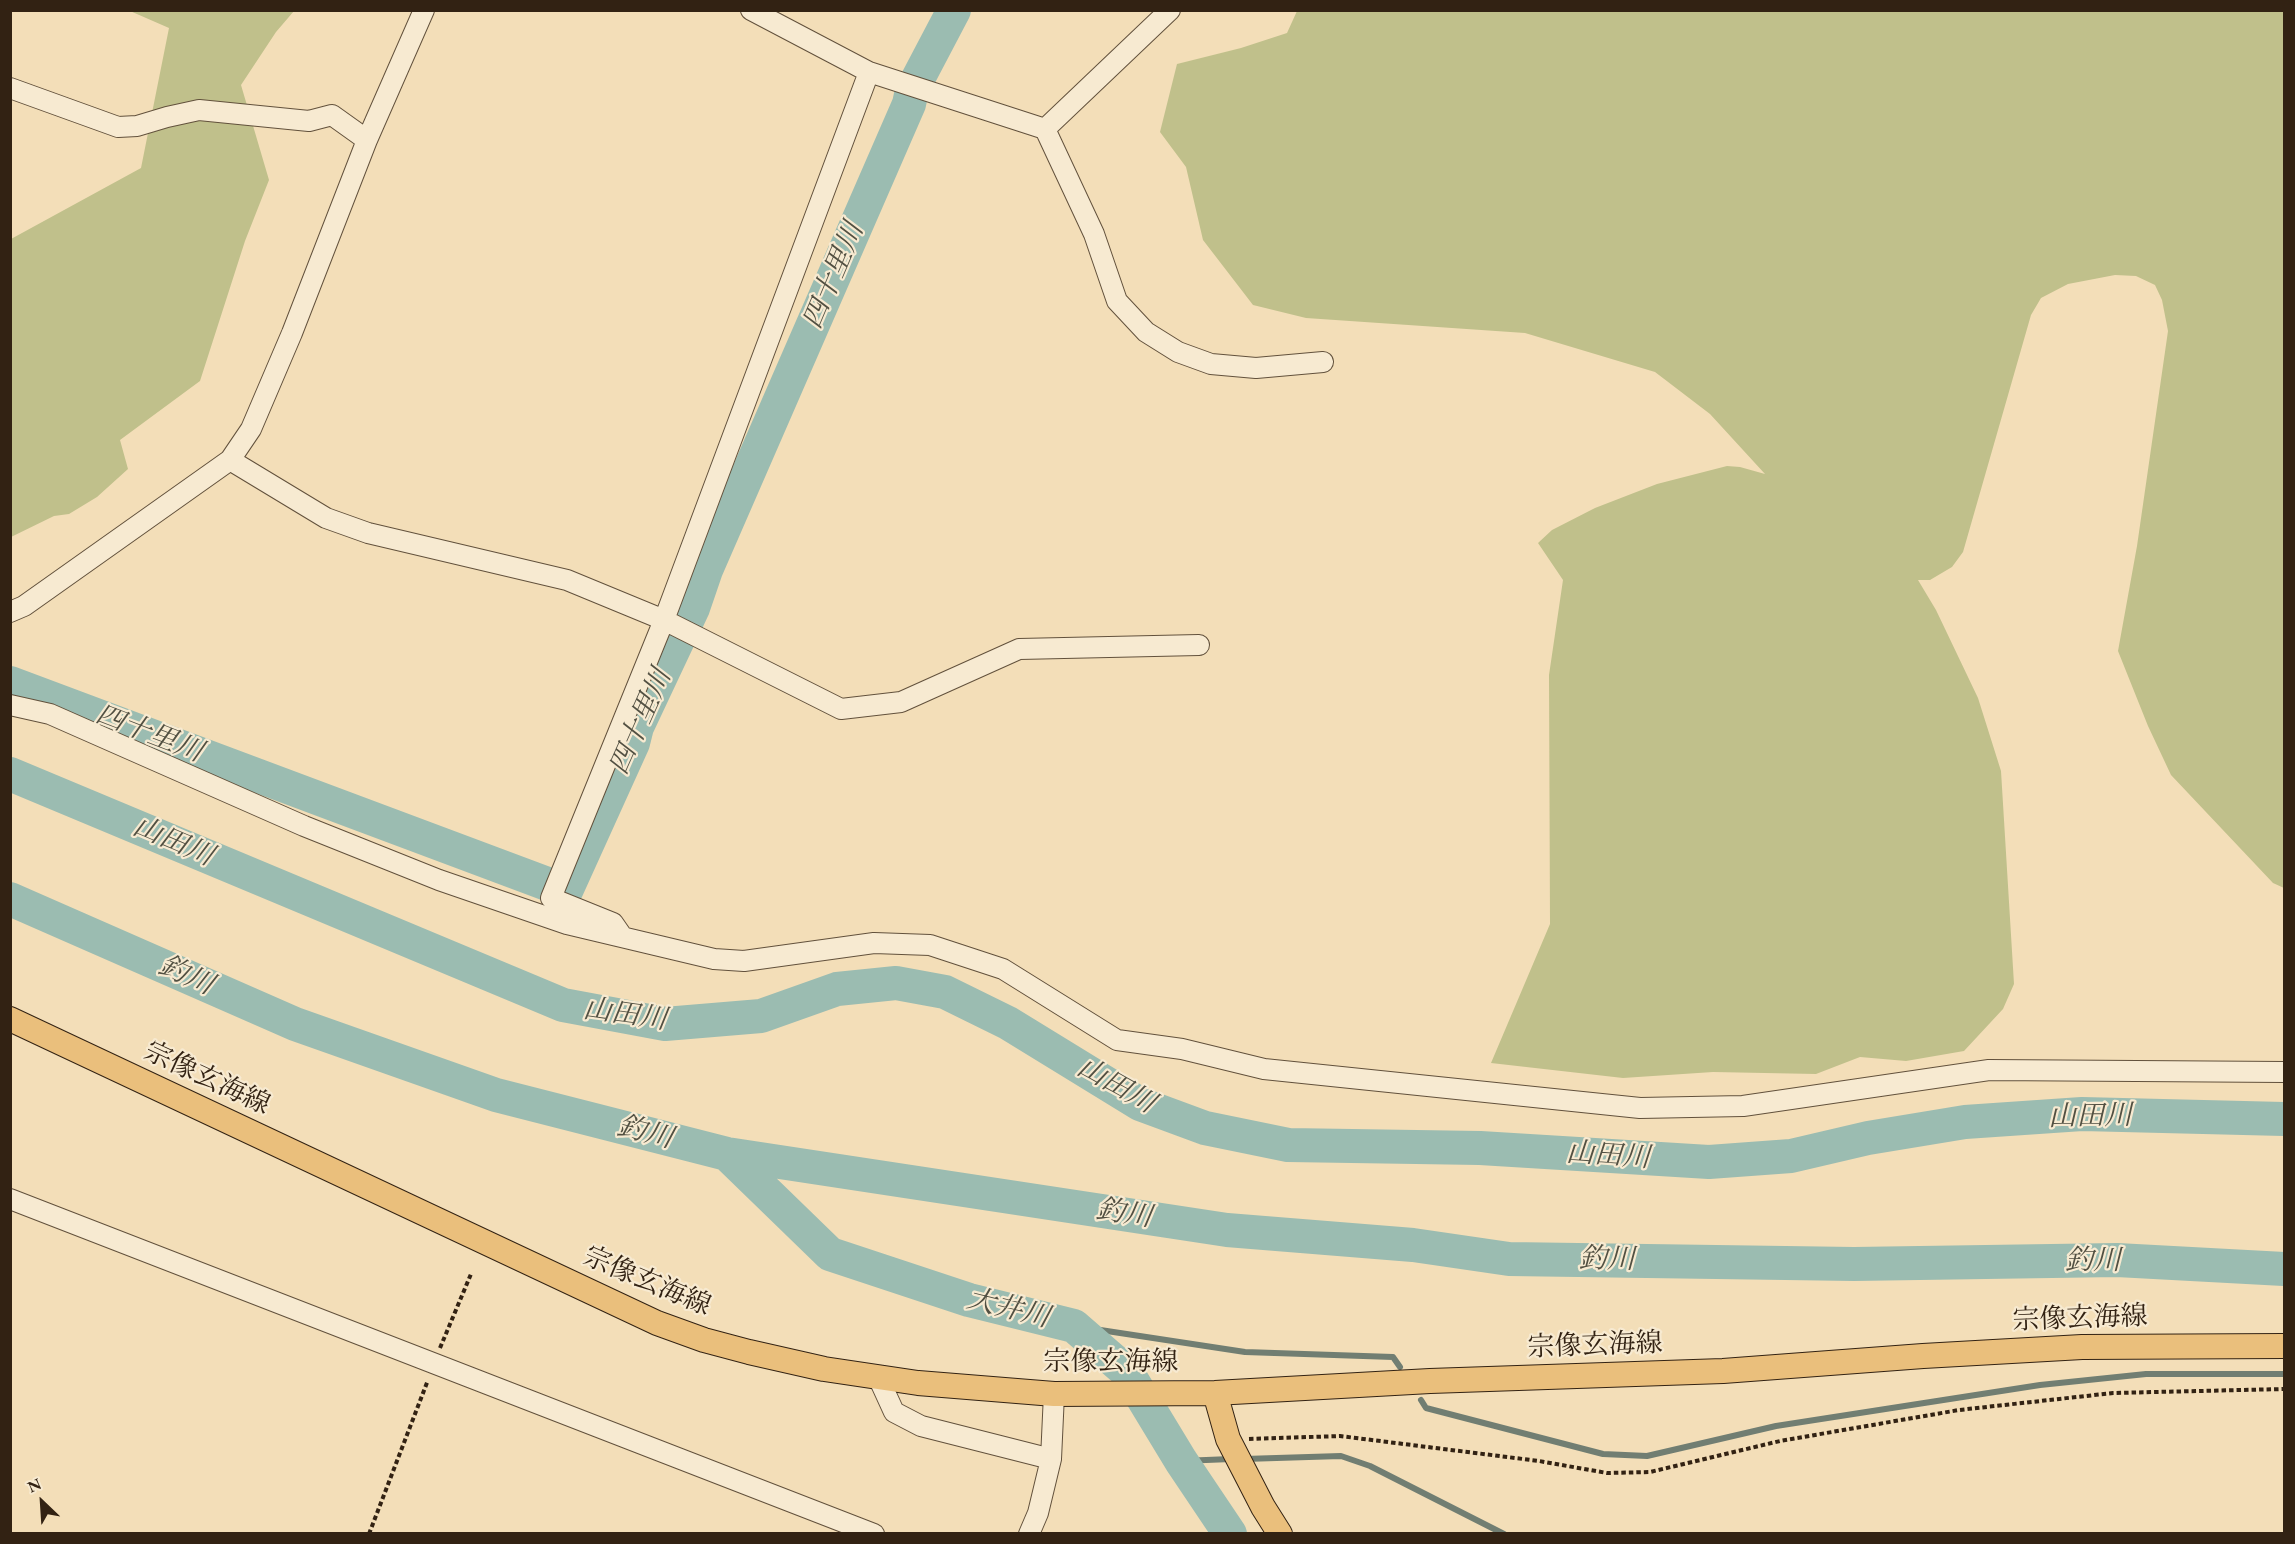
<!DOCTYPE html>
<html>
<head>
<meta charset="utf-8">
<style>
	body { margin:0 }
	#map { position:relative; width:2295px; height:1544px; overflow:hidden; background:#f3deb8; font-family:"EB Garamond",serif }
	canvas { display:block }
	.frame { position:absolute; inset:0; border:12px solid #322213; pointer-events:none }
	.north { position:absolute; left:12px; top:1472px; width:60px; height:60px; -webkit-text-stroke:4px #f7ead1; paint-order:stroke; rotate:335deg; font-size:16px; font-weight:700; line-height:24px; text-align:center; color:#322213 }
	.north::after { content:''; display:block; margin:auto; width:21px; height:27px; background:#322213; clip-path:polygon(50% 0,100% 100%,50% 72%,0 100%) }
</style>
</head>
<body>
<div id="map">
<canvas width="2295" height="1544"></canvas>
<div class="frame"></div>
<div class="north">N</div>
</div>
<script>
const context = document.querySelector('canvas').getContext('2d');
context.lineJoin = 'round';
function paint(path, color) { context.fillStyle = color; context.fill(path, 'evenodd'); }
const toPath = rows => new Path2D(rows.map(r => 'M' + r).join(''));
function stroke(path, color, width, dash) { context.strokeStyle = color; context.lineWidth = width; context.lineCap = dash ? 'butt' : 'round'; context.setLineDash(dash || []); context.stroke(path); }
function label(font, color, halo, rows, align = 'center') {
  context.font = font + ' "EB Garamond","Noto Serif JP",serif'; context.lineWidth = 4.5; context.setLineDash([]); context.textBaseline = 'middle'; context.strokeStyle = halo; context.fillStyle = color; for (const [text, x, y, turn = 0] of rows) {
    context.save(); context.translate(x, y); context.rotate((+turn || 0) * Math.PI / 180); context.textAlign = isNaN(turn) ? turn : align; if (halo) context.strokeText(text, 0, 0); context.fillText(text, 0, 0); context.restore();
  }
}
const green = toPath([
	[130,11,294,11,276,32,241,85,269,180,245,241,200,381,120,440,128,469,97,497,69,514,54,516,11,537,11,239,141,168,169,28],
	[1297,11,2284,11,2284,888,2273,883,2171,775,2148,726,2118,651,2137,546,2168,331,2162,300,2155,285,2136,276,2115,275,2068,284,2041,298,2031,315,1963,552,1952,567,1930,580,1918,580,1936,610,1978,698,2001,771,2014,984,2003,1009,1964,1051,1906,1061,1860,1057,1816,1074,1713,1072,1623,1078,1491,1063,1550,924,1549,675,1563,580,1538,543,1552,530,1595,508,1657,484,1727,466,1740,467,1765,474,1710,414,1655,372,1525,333,1306,318,1253,305,1203,240,1186,167,1160,132,1177,64,1241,48,1287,33]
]);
const stream = toPath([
	[1074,1326,1245,1352,1393,1357,1400,1367],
	[1421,1400,1426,1408,1603,1454,1647,1456,1776,1426,2040,1385,2146,1374,2284,1374],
	[1244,1459,1341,1456,1370,1466,1504,1534],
	[1181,1461,1231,1459]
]);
const river = toPath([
	[10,683,566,891,633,743,637,727,693,608,706,570,909,104,912,90,954,10],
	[10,774,563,1005,665,1024,761,1016,837,989,896,983,945,992,1008,1023,1140,1104,1205,1128,1288,1145,1480,1148,1709,1162,1791,1156,1868,1138,1965,1122,2082,1114,2284,1119],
	[10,899,295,1024,496,1095,727,1154,1227,1230,1413,1245,1509,1259,1854,1264,2117,1260,2284,1269],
	[727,1154,830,1254,969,1300,1074,1326,1127,1372,1181,1461,1230,1534]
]);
const path = toPath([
	[440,1348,471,1274],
	[1249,1439,1340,1436,1539,1461,1607,1473,1650,1472,1780,1441,1959,1410,2113,1393,2284,1389],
	[369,1534,428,1380]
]);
const minor = toPath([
	[751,10,869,72,1045,129,1094,234,1117,301,1146,332,1178,352,1211,364,1256,368,1323,362],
	[10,88,118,127,137,126,167,117,199,110,309,121,332,115,367,140],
	[1045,129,1170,10],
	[230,460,326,518,368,533,567,580,664,620,841,709,901,702,1019,649,1199,645],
	[10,612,24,606,230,460,251,429,292,333,367,140,424,10],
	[10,705,50,714,304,826,439,880,567,924,714,959,744,961,874,943,930,945,1003,969,1117,1040,1182,1049,1264,1069,1640,1108,1743,1106,1989,1070,2284,1072],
	[622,936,613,923,551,898,664,620,869,72],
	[10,1199,874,1534],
	[878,1377,894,1412,921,1426,1051,1459],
	[1029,1534,1038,1513,1051,1459,1054,1394]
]);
const major = toPath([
	[10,1019,657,1323,704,1340,749,1352,824,1369,918,1383,1054,1394,1215,1393,1430,1381,1723,1371,1923,1356,2082,1347,2284,1346],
	[1215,1393,1228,1439,1263,1507,1280,1534]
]);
const streetNames = [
	["宗像玄海線",207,1079,25],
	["宗像玄海線",647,1282,23],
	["宗像玄海線",2080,1319,-2],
	["宗像玄海線",1595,1346,-2],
	["宗像玄海線",1111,1363]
];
const waterNames = [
	["四十里川",834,276,-67],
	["四十里川",641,722,-66],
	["四十里川",149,734,21],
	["山田川",173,842,23],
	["釣川",186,976,24],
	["山田川",625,1015,8],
	["山田川",1116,1086,29],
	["山田川",2090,1117,-1],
	["釣川",645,1133,14],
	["山田川",1608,1156,4],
	["釣川",1124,1214,9],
	["釣川",1607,1260,1],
	["釣川",2093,1261],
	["大井川",1008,1309,14]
];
paint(green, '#c0c08b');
stroke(stream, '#717e72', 6);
stroke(river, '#9bbcb1', 34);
stroke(minor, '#62513c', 22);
stroke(major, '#322213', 26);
stroke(path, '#322213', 4, [4.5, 3]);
stroke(minor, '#f7ead1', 20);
stroke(major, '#eabf7c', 24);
label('27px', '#322213', '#f7ead1', streetNames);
label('italic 28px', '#525042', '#f7ead1', waterNames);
</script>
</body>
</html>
